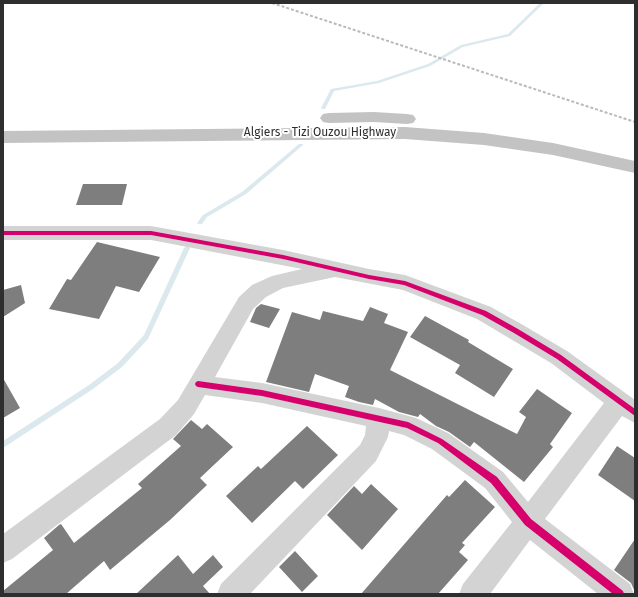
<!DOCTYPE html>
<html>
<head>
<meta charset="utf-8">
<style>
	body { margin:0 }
	#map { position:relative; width:638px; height:597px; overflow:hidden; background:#fff; font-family:"Fira Sans",sans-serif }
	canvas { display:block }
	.frame { position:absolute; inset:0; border:4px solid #2e2e2e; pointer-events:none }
</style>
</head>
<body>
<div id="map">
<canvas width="638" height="597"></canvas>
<div class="frame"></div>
</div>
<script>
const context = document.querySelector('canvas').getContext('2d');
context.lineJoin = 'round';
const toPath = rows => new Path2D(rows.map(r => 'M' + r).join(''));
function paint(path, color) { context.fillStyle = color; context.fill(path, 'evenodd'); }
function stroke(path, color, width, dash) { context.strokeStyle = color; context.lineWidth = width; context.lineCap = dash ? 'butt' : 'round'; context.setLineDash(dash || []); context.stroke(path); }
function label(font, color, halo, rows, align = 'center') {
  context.font = font + ' "Fira Sans",sans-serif'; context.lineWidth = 4; context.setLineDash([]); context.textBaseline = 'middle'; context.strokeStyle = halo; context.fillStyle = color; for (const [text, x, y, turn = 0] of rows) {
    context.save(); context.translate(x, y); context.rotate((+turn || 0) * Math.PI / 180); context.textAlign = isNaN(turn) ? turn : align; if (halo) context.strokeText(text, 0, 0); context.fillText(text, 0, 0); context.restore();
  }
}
const stream = toPath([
	[540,3,544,3,510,36,463,47,430,66,379,83,334,91,325,109,323,109,321,108,331,89,377,81,428,64,461,45,508,34,540,3],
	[299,144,303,144,303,145,246,194,207,217,202,224,198,224,197,223,203,215,242,192,299,144],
	[187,246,190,248,148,339,122,367,93,389,3,448,3,441,89,385,118,363,144,335,184,248,187,246]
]);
const building = toPath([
	[83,184,127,184,122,205,76,205],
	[97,242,160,257,139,292,116,286,99,319,49,309,67,279,71,280],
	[21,285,25,303,3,317,3,290],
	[261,304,280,309,269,328,250,322,256,308],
	[370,307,388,314,384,323,408,332,390,370,517,434,526,417,519,412,537,389,572,413,550,444,553,447,524,482,474,442,470,447,449,432,436,426,420,414,418,417,399,412,375,399,373,405,359,402,345,397,349,386,315,374,309,392,266,382,292,312,320,320,323,311,363,321],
	[425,316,469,340,468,342,513,369,494,397,455,373,460,365,410,337],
	[3,378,20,408,3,418],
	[191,420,202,429,207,424,233,447,200,478,207,485,170,520,110,570,104,561,66,594,3,594,3,591,53,550,44,538,59,525,61,524,74,543,142,488,138,484,181,446,173,439],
	[307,426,338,455,303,489,295,481,252,523,226,496,258,466,261,469],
	[617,446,635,458,635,501,598,475],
	[465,480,495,507,462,543,465,545,459,552,468,560,438,594,361,594,447,495,449,497],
	[371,484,398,509,362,550,327,515,354,486,362,494],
	[635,539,635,592,631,583,614,570],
	[295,551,318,576,302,592,279,567],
	[178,555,193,574,213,555,223,567,203,586,210,594,136,594]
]);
const minor = toPath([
	[3,226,151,226,283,250,369,269,405,275,491,307,523,325,567,351,635,400,635,423,622,416,545,519,630,584,634,594,598,594,530,540,490,594,459,594,463,584,512,522,485,488,432,449,404,435,389,431,388,437,376,461,250,594,217,594,221,584,360,445,365,435,366,426,262,403,205,395,194,414,176,435,12,559,3,563,3,534,160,419,178,400,239,297,252,285,272,276,302,269,151,240,3,240,3,226],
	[335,277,403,290,477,319,551,363,604,403,528,502,503,472,448,433,416,418,379,408,262,383,215,377,253,309,266,297,283,288,335,277]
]);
const trunk = toPath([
	[374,112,407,114,413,115,416,119,413,123,407,124,374,122,329,123,323,122,320,118,323,114,329,113,374,112],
	[405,127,484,133,553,143,635,161,635,173,553,155,484,145,405,139,3,143,3,131,405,127]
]);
const rail = toPath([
	[272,3,635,122]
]);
const cycleway = toPath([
	[3,231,151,231,283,255,369,275,405,281,486,311,518,329,561,355,635,409,635,416,557,359,514,333,482,315,404,285,369,279,283,259,151,235,3,235,3,231],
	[198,381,262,390,408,422,442,439,497,477,531,519,623,591,624,594,613,594,525,525,491,483,438,443,407,428,262,396,198,387,196,386,195,384,196,382,198,381]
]);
const streetNames = [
	["Algiers - Tizi Ouzou Highway",320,133]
];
paint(stream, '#dbe9ee');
paint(building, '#7e7e7e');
paint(minor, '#d3d3d3');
paint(trunk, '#c3c3c3');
stroke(rail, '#bababa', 2, [3, 2]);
paint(cycleway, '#d6006c');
label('12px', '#2e2e2e', '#fff', streetNames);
</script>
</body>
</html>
